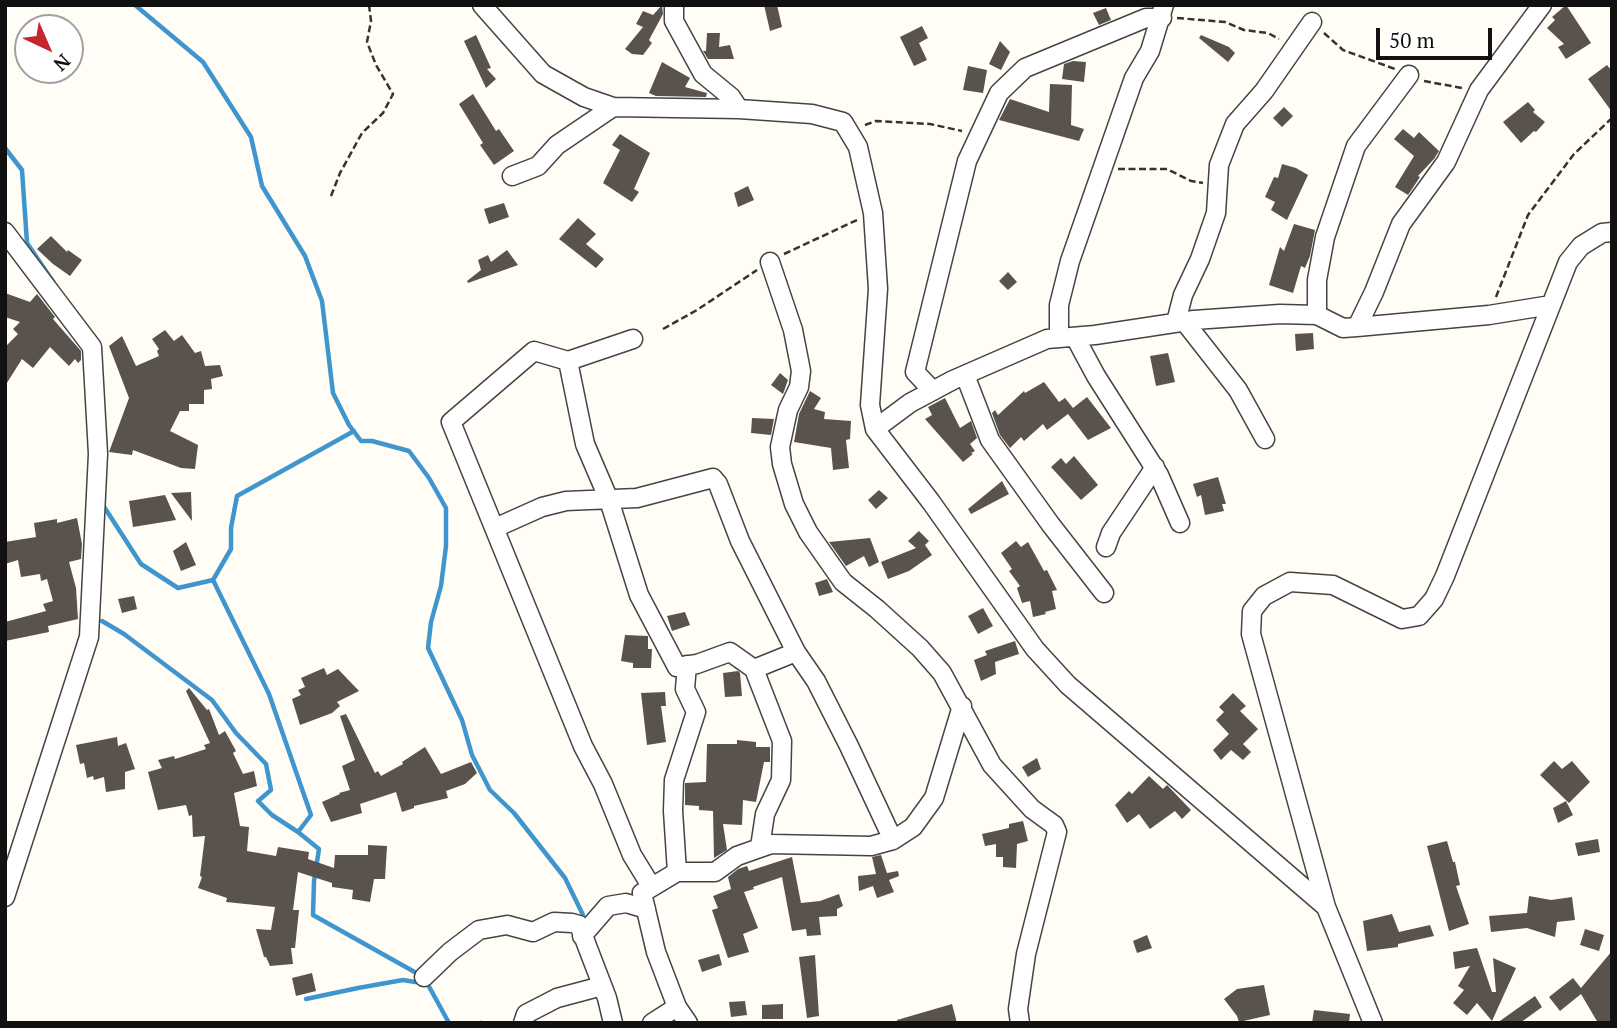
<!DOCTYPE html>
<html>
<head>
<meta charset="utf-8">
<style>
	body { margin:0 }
	#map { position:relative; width:1617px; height:1028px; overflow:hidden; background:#fffdf5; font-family:"PT Serif",serif }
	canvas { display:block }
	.frame { position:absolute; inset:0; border:7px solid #111; pointer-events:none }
	.north { position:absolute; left:14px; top:14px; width:70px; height:70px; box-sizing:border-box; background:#fff; border:2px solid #a0a0a0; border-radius:50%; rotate:136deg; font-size:19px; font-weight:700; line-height:28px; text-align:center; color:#111 }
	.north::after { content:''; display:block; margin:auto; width:24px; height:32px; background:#c4262e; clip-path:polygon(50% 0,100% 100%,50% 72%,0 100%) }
	.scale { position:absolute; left:1376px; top:28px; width:116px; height:32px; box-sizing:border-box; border:4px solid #111; border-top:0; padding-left:9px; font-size:21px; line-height:24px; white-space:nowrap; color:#111; -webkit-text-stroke:5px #fff; paint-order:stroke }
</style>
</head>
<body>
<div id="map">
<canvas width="1617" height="1028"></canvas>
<div class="frame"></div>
<div class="north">N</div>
<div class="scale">50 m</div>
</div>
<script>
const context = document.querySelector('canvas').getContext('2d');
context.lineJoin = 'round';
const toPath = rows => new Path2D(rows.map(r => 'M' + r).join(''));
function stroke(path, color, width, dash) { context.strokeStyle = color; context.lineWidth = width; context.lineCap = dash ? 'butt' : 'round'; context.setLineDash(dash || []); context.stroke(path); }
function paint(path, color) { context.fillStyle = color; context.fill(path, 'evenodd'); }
const stream = toPath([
	[135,5,203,62,251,137,262,186,305,256,322,301,333,393,349,425,361,441,372,441,409,451,429,478,446,508,446,546,441,586,431,622,428,648,462,720,472,755,490,790,514,813,565,878,583,915],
	[5,148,22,170,27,243,54,283],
	[101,502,141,564,178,588,213,580,269,694,311,815,298,832,319,849,314,881,313,915,420,975],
	[213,580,231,549,231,528,237,496,354,431],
	[102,621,124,634,212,700,236,733,266,764,271,790,258,801,272,815,298,832],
	[426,981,449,1023],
	[306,999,358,988,403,980,415,982,420,979],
	[480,1023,482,1023]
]);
const building = toPath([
	[662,5,663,14,649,40,652,43,643,55,632,54,625,49,643,27,636,24,643,11,653,15],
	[764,5,777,5,782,27,770,31],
	[1566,5,1591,43,1566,59,1558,47,1564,44,1547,28,1555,20,1552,17],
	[1106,8,1111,20,1099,25,1093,13],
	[922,26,928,38,919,43,927,60,914,66,900,37],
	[707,33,720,33,719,47,730,45,734,59,708,59,703,51,706,51],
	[476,35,491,68,487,69,496,79,486,88,464,41],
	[1201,35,1229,47,1235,53,1228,62,1199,38],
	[1000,41,1010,52,1001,70,989,64],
	[1073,61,1086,62,1084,82,1062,79,1064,64],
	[662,62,690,78,685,87,707,93,706,97,656,96,649,93],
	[1607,65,1612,71,1612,112,1588,79],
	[968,66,987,70,983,93,963,90],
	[1050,84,1072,85,1071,125,1084,129,1079,141,999,120,1010,99,1049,112],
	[473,94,496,131,499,129,514,151,494,165,480,145,483,143,459,104],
	[1528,102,1535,110,1533,112,1545,122,1536,132,1534,131,1521,143,1503,122],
	[1284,107,1293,116,1282,127,1273,118],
	[1403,129,1414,138,1419,132,1439,151,1434,159,1418,176,1420,177,1408,195,1395,187,1414,156,1394,139],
	[620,134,650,153,634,189,639,192,632,202,603,183,620,150,612,145],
	[1282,164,1296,168,1308,175,1287,220,1271,210,1275,202,1265,197,1274,177,1278,178],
	[748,186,754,200,738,207,734,193],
	[504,203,509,217,489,224,484,209],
	[578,218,596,234,586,244,604,259,596,268,559,239],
	[1294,224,1315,230,1310,256,1305,268,1301,266,1293,293,1269,285,1280,247,1284,251],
	[51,236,67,252,68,250,82,260,70,276,53,264,37,249],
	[507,250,518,265,468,283,467,281,481,270,478,260,488,255,491,262],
	[1008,272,1017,282,1008,290,999,281],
	[5,293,30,302,37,294,55,317,53,319,81,351,81,360,78,363,75,359,69,366,50,347,33,368,22,359,5,386,5,347,18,334,13,329,20,322,5,317],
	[165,330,174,341,182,335,195,353,201,351,205,366,220,365,223,376,211,379,212,389,204,390,204,404,189,404,189,411,180,411,170,431,198,445,195,469,181,468,133,450,132,455,109,452,129,398,109,346,122,336,136,366,159,356,157,351,159,349,152,339],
	[1313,333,1314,349,1296,351,1295,334],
	[1168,353,1175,382,1156,386,1150,356],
	[780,373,788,380,783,394,771,385],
	[1044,382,1059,402,1065,398,1073,408,1087,397,1111,428,1088,440,1068,414,1047,430,1043,424,1024,441,1021,437,1010,448,1000,435,992,413,995,410,998,415,1024,391,1025,393],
	[810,391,821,398,814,409,825,412,824,419,851,421,850,439,846,440,849,468,833,470,831,448,794,442,799,414],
	[945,398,960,428,971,421,977,438,970,444,975,451,971,453,973,454,963,462,925,419,932,415,928,407],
	[752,418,774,419,771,435,751,433],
	[1074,456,1098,485,1081,500,1051,467,1061,458,1066,464],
	[1218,477,1226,504,1222,504,1224,511,1205,515,1201,495,1197,497,1193,484],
	[1002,481,1009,494,971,514,968,509],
	[879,490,888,498,876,509,868,500],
	[191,492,192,521,171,493],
	[165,495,176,520,133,527,129,501],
	[77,518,82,544,81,559,69,562,76,588,78,619,48,626,49,632,5,641,5,622,46,611,43,604,53,601,47,579,41,581,40,574,21,577,18,560,5,564,5,542,36,537,34,523,57,519,57,523],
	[919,531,929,541,925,545,932,555,909,571,888,579,881,562,916,548,908,541],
	[870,538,879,562,869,567,864,556,846,566,829,542],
	[1016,541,1021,547,1028,542,1044,571,1047,570,1057,590,1052,591,1056,609,1045,612,1046,614,1033,617,1030,601,1022,603,1017,588,1020,586,1009,571,1012,569,1001,553],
	[186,542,196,565,181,571,173,551],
	[827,579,833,592,819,596,815,583],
	[134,596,137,609,122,613,118,599],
	[983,608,993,626,978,634,968,616],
	[685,612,690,625,672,631,667,616],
	[625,635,648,636,648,649,652,649,651,668,633,668,633,663,621,661],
	[1015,641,1019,654,995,662,996,674,981,681,974,660,987,655,985,651],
	[324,668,327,675,338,669,359,691,337,702,340,706,332,713,300,725,292,699,301,695,298,690,305,687,301,678],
	[738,671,740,673,742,696,725,697,723,673],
	[189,688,207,710,209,709,219,735,225,731,236,751,233,753,243,774,254,771,257,786,234,793,240,826,249,827,247,851,276,856,278,847,309,852,308,859,334,868,335,855,368,855,368,845,387,846,385,879,374,879,370,902,352,899,353,890,332,887,332,883,298,872,293,910,299,910,295,948,291,948,293,964,270,966,266,957,264,957,256,929,271,930,275,907,226,902,227,898,198,888,202,877,200,876,205,836,193,837,192,815,189,816,186,805,158,810,148,772,162,768,158,760,174,756,175,759,206,749,204,745,210,743,186,691],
	[665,692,666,706,661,706,666,742,647,745,641,693],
	[1233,693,1246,706,1240,711,1258,729,1243,744,1251,752,1243,760,1231,750,1221,760,1213,750,1229,734,1216,720,1224,712,1219,707],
	[346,714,375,773,378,771,381,776,403,764,402,762,425,747,441,774,471,762,477,773,465,784,446,791,448,798,414,806,414,808,402,812,396,792,360,804,362,813,331,822,322,802,340,794,339,793,350,790,342,766,355,760,340,716],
	[117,737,118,746,126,743,135,769,125,772,125,789,106,792,104,777,94,780,93,776,87,778,84,763,80,764,76,745],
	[737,740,756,742,756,747,770,747,770,762,764,762,756,802,743,800,742,825,723,824,727,850,714,858,713,811,699,810,699,806,685,805,685,783,706,782,707,744,737,744],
	[1037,758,1041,769,1028,777,1022,767],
	[1554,761,1562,769,1572,761,1590,782,1569,803,1540,775],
	[1149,776,1163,789,1167,785,1191,810,1182,819,1175,811,1150,829,1139,814,1127,823,1115,805,1129,791,1132,794],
	[1566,801,1573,815,1558,823,1553,808],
	[1023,821,1028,841,1017,844,1016,868,1003,867,1003,857,996,857,996,844,985,846,982,834,1009,828,1009,824],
	[1598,839,1600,852,1578,856,1575,843],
	[1447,841,1453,862,1455,862,1460,885,1456,886,1469,924,1449,931,1427,846],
	[881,855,887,873,898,871,899,876,889,880,894,892,877,898,873,886,859,891,858,876,876,874,872,857],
	[792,857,801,903,820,901,839,894,843,906,837,909,837,916,819,917,821,935,807,936,806,929,792,931,782,877,753,887,754,889,744,892,758,928,743,934,749,952,728,958,712,910,718,908,713,896,731,889,728,877,738,869,747,866,749,871],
	[1529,896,1551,900,1572,897,1575,920,1557,922,1555,937,1527,928,1491,932,1489,916,1527,913],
	[1392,914,1399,932,1430,925,1434,936,1398,944,1398,947,1367,951,1363,921],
	[1585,929,1604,935,1599,951,1580,945],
	[1147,935,1152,948,1137,953,1133,941],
	[1477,948,1492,992,1496,992,1493,958,1516,968,1492,1021,1477,1003,1467,1015,1453,1003,1464,990,1458,986,1470,966,1455,969,1453,952],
	[1612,951,1612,1023,1598,1023,1581,994,1560,1011,1549,997,1573,978,1581,988],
	[719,954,722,965,702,972,698,960],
	[815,955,819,1016,807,1018,799,957],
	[312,973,316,991,296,996,292,978],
	[1264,985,1270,1015,1239,1022,1237,1016,1224,999,1237,989],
	[1535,996,1542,1007,1520,1023,1497,1023],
	[745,1001,747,1015,731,1017,729,1002],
	[783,1004,783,1019,762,1019,762,1005],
	[952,1004,957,1023,897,1023,897,1020],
	[1314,1010,1350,1014,1349,1023,1312,1023]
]);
const path = toPath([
	[1177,18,1225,22,1244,30,1268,33,1279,39],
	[1324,33,1343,50,1395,69],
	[1424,81,1462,88],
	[865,125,876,121,930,124,962,131],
	[1118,169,1167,169,1191,181,1203,183],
	[331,196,340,173,362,133,383,113,393,94,376,65,367,42,371,21,369,5],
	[784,254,857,220],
	[1496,297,1528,215,1574,154,1612,118],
	[663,329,697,310,757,270]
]);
const minor = toPath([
	[482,5,543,74,584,97,613,107,739,109,812,114,843,122,858,147,873,213,878,289,870,405,875,429,931,502,1035,649,1068,685,1326,907],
	[674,5,674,21,703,74,731,97,739,109],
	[512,176,538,166,557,145,613,107],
	[5,232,92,347,98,454,89,637,5,897],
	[770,262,793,330,801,371,799,387,788,410,780,447,782,464,794,504,808,532,843,582,877,609,920,648,942,673,992,765,1032,809,1054,825,1057,832,1026,954,1018,1009,1020,1023],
	[1317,315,1317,280,1325,237,1356,146,1409,75],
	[1184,321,1238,390,1265,439],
	[1176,322,1183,295,1200,259,1216,213,1219,165,1235,124,1264,91,1312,22],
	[1357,327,1374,292,1401,224,1446,162,1479,90,1542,5],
	[1075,337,1096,376,1159,475,1180,523],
	[1059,338,1059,305,1070,261,1134,78,1150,51,1164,5],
	[633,339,568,361,585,444,609,500,639,595,677,667,697,664,730,652,754,669],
	[568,361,534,351,451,422,583,746,603,784,632,855,651,886],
	[965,375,990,440,1051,525,1104,593],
	[933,391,915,372,967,161,999,93,1025,68,1146,18,1162,18],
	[875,429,910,403,953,380,1047,339,1095,335,1194,320,1280,314,1317,315,1343,328,1357,327,1489,315,1551,305],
	[495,528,542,507,566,501,637,498,713,478,718,484,740,541,796,652,816,681,849,746,893,840],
	[1106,547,1111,533,1155,467],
	[760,847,765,814,781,780,782,741,754,669,796,652],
	[677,872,673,811,674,780,696,712,685,689,687,665],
	[582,936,608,906,626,903,646,909],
	[424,977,450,952,479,930,507,925,533,932,554,922,572,923,579,925,607,998,613,1023],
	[677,1007,688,1023],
	[523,1023,526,1014,557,998,602,986],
	[652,1023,677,1007,656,952,642,893,677,872,715,872,737,856,771,844,871,846,893,840,913,827,934,798,962,706],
	[1373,1023,1326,907,1251,634,1252,611,1264,596,1290,582,1333,585,1402,619,1419,616,1434,599,1445,576,1568,262,1581,246,1602,233,1612,232]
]);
stroke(stream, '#3f96cf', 4.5);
paint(building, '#5a524d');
stroke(minor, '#444', 21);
stroke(path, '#333', 2.5, [7, 3.5]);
stroke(minor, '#fff', 18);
</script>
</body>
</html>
